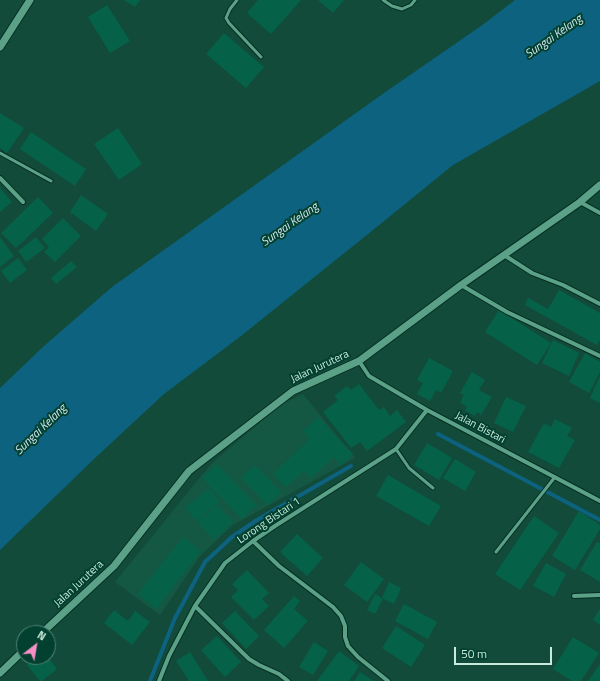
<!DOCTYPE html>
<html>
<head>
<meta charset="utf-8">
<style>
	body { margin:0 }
	#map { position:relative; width:600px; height:681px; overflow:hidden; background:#124b3a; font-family:"Titillium Web",sans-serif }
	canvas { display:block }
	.north { position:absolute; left:16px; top:625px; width:40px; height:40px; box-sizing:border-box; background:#02402f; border:1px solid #518474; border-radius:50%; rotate:31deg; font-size:11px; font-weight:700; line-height:16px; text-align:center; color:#c8ebdc }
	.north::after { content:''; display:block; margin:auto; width:14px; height:18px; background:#fa8fc7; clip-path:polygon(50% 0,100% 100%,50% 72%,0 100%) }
	.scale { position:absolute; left:454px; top:647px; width:98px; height:18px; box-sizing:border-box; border:2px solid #c8ebdc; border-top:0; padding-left:5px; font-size:12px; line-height:14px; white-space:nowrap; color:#c8ebdc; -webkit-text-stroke:3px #02402f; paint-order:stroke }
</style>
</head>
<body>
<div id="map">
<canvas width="600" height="681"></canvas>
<div class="north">N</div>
<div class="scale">50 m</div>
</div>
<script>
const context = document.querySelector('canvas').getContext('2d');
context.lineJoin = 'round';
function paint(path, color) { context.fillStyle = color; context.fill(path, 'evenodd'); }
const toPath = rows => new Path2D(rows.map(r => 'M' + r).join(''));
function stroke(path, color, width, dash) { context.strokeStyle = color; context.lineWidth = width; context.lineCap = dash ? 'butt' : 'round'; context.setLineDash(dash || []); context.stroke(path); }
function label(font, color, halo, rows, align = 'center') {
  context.font = font + ' "Titillium Web",sans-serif'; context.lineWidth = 4; context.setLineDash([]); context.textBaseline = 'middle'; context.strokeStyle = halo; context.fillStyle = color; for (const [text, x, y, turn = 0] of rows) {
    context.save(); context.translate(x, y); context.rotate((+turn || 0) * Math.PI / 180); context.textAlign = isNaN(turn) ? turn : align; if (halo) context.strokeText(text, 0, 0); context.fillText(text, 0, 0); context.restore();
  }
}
const built = toPath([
	[303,394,355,458,233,525,200,556,160,615,115,582,211,464,282,404]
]);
const water = toPath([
	[515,0,600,0,600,81,453,165,378,226,241,336,164,394,94,459,0,550,0,388,44,346,112,287,384,93,481,26]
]);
const stream = toPath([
	[438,434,600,520],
	[150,681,175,618,205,562,232,537,257,520,351,466]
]);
const building = toPath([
	[124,0,140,0,135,7],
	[258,0,301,0,271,34,247,13],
	[318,0,344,0,333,13],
	[107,5,130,41,110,53,88,17],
	[224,33,264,67,246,88,206,54],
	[0,113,24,128,7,153,0,148],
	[118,128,142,164,119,180,94,144],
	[31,132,86,169,75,186,20,149],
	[0,188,12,202,0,212],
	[81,195,108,214,96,231,70,212],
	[38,197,53,213,16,248,1,233],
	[63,218,81,236,55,262,44,252,49,247,42,239],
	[0,237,14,256,0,267],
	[36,237,45,248,26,262,18,251],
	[18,258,27,270,10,283,1,271],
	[71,261,77,267,56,284,51,278],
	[559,290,600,313,600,340,597,345,525,305,528,298,548,309],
	[499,310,551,343,537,365,485,332],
	[553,340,579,353,569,376,542,363],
	[585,353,600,362,600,372,589,393,569,382],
	[429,358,453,371,441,393,436,390,430,401,417,394,423,383,417,380],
	[472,372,485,380,479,390,492,397,481,415,477,412,475,416,465,411,467,407,460,402,464,395,460,393],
	[600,376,600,403,590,398],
	[359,384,379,410,384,407,390,416,397,410,406,422,367,451,360,442,351,448,323,412,338,400,334,396,347,386,351,390],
	[506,397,526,406,513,432,494,423],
	[318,417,353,454,341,465,334,457,311,478,304,471,286,487,273,474,310,439,303,431],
	[555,419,572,428,567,436,575,440,559,468,528,452,544,423,551,427],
	[427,443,452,458,439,480,414,465],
	[455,459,476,472,465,491,443,478],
	[217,464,256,505,242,519,202,478],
	[255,465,281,492,268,505,241,478],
	[388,475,441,506,429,526,376,496],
	[209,488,220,501,197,521,185,508],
	[217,505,233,522,214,540,198,522],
	[579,511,600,525,600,529,575,570,552,556],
	[534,516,559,533,520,590,495,574],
	[297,534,323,558,307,576,280,552],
	[183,537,201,551,156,609,138,594],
	[597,542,600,543,600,582,580,570],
	[361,562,384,579,367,602,344,585],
	[546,563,566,574,554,597,533,586],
	[247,570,269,593,262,599,269,606,254,620,231,597,238,590,232,584],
	[389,582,401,588,394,604,382,598],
	[375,594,383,599,375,614,367,610],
	[294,596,300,601,294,609,308,621,284,648,264,630],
	[404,604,437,622,428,639,395,621],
	[600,609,600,625,593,620],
	[114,610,128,621,135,611,150,622,132,645,104,623],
	[235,611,259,636,246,649,222,623],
	[396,626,425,645,411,667,382,648],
	[217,636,241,662,225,677,201,650],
	[573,637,599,653,581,681,572,681,553,669],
	[314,642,328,651,313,675,299,667],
	[339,651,359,666,349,681,317,681],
	[190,652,208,681,189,681,176,661],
	[37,657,48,657,57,669,42,681,40,681,27,665],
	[600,664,600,681,588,681],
	[360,672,374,681,354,681]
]);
const service = toPath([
	[237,0,230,9,226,18,229,23,261,57],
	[383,0,392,6,402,9,411,5,415,0],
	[0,153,51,181],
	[396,449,409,468,433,488],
	[496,552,555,477]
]);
const minor = toPath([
	[0,178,23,202],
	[580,202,600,213],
	[504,255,532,273,563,285,600,304],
	[461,285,507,312,600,356],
	[359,361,369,376,427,410,600,501],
	[253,541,279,566,333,607,341,616,345,626,345,637,348,646,358,657,388,681],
	[574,596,600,595],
	[195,606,249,659,259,665,279,674,288,681],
	[159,681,169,656,195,606,225,563,253,541,275,526,396,449,427,410]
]);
const tertiary = toPath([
	[0,47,30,0],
	[42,633,114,566,189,471,293,391,359,361,461,285,580,202,600,185],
	[0,673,24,650]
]);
const streetNames = [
	["Jalan Jurutera",320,367,-25],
	["Jalan Bistari",480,428,28],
	["Lorong Bistari 1",269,521,-34],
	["Jalan Jurutera",79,584,-43]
];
const waterNames = [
	["Sungai Kelang",554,37,-35],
	["Sungai Kelang",290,225,-35],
	["Sungai Kelang",41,430,-44]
];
paint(built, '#145844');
paint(water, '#0d627f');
stroke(stream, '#0d627f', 4);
paint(building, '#066149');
stroke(service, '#062f22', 5);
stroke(minor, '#062f22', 6);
stroke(tertiary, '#062f22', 9);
stroke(service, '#5aa187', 3);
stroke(minor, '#5aa187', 4);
stroke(tertiary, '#5aa187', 7);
label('11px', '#c8ebdc', '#02402f', streetNames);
label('italic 12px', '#d1e7f2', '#02402f', waterNames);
</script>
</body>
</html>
